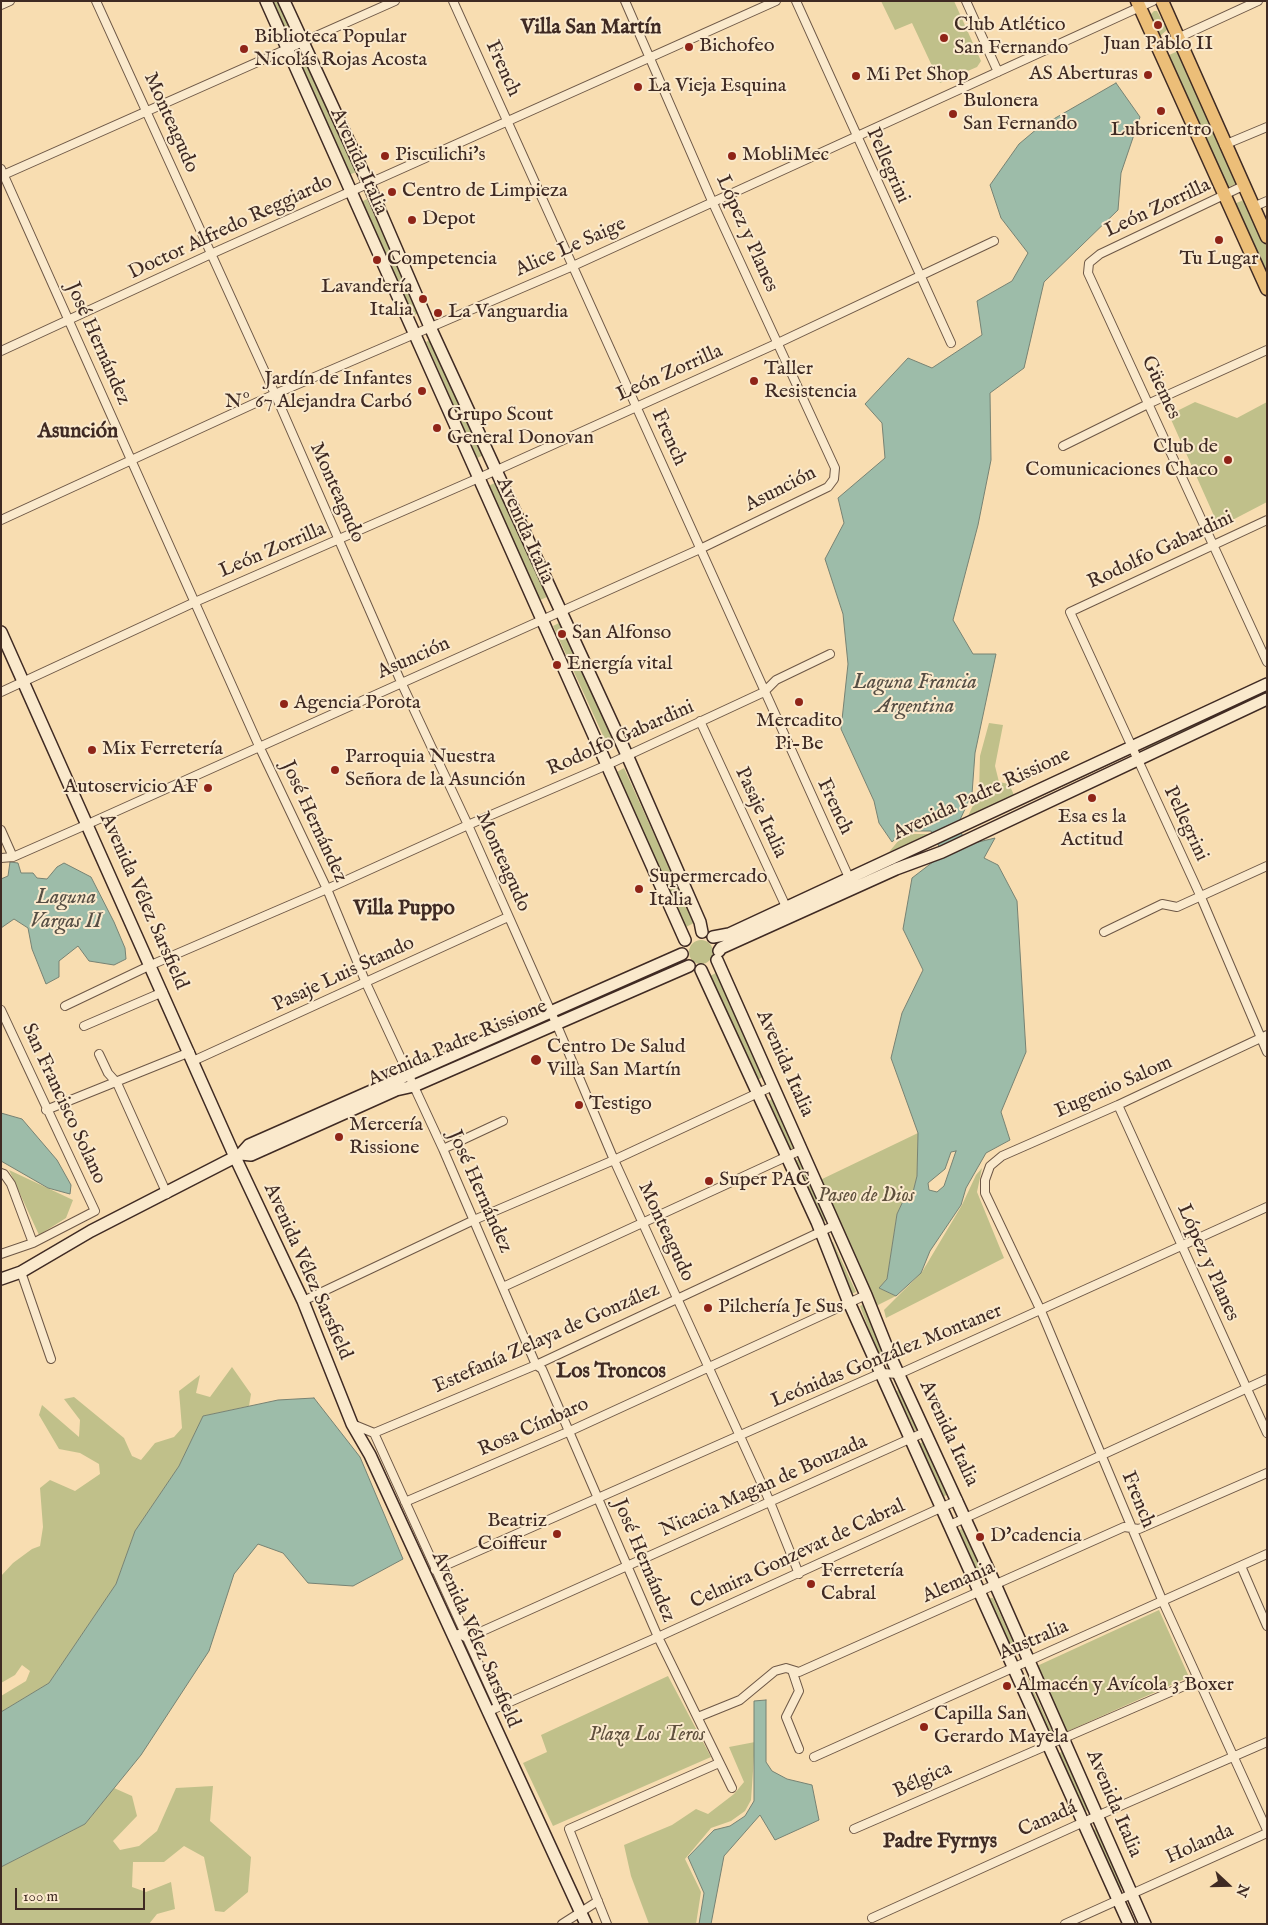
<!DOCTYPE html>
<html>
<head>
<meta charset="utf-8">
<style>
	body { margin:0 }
	#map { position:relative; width:1268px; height:1925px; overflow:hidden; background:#f8ddb1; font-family:"IM FELL English",serif }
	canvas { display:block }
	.frame { position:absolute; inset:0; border:2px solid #3f2a23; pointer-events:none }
	.north { position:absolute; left:1203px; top:1860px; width:50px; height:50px; -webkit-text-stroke:4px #fae9cc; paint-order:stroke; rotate:111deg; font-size:14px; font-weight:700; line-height:20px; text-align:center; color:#3f2a23 }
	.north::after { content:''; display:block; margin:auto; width:18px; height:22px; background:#3f2a23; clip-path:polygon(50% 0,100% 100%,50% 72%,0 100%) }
	.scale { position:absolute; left:15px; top:1888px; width:130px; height:22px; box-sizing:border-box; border:2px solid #3f2a23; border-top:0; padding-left:6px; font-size:15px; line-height:18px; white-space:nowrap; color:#3f2a23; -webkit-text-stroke:4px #fae9cc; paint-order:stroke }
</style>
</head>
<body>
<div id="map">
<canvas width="1268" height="1925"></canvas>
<div class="frame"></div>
<div class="north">N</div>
<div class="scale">100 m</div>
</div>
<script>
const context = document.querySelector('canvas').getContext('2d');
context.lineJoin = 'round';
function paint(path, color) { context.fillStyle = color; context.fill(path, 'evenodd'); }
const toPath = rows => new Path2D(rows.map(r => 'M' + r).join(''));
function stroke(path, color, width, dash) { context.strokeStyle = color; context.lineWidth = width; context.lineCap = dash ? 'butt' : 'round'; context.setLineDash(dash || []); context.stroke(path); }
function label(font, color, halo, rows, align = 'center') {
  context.font = font + ' "IM FELL English",serif'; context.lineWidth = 4; context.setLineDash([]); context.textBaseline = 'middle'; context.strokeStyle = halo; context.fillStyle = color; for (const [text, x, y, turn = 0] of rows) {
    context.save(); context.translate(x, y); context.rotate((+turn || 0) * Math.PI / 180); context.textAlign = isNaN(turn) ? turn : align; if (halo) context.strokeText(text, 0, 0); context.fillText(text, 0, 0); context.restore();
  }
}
const green = toPath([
	[271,1,278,1,291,28,285,30],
	[881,1,954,1,981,61,977,67,940,83,912,23,895,30],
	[1154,11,1157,11,1167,30,1160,36,1149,16],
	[1178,51,1236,184,1226,188,1167,56],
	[303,55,356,172,349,175,296,58],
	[367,199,419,313,412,316,361,202],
	[1246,199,1267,248,1267,279,1234,204],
	[432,339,484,455,477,458,426,342],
	[1195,402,1237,418,1267,402,1267,502,1219,527,1169,415],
	[495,483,547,597,540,600,488,486],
	[561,622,614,738,606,742,553,626],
	[1263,689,1266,695,1146,749,1144,743],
	[989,723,1003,725,995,766,999,782,1009,784,1014,795,968,816,979,793,980,756],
	[1116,759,1117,761,865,878,864,876],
	[624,768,694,923,686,927,617,772],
	[904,834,930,834,889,852],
	'689 952a12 12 0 1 1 24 0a12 12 0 1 1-24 0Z',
	[681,961,682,963,563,1015,562,1013],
	[716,973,762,1077,758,1080,708,977],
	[543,1018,545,1025,427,1075,426,1071],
	[772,1099,795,1148,789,1151,767,1102],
	[918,1133,917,1176,913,1192,904,1199,897,1214,887,1279,879,1288,896,1296,876,1306,818,1181],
	[799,1159,827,1220,821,1222,795,1161],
	[982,1168,977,1192,1004,1258,886,1318,884,1310,922,1272,962,1205,976,1175],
	[9,1170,73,1200,66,1218,39,1235],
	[833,1242,856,1292,851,1294,829,1243],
	[864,1304,886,1358,880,1360,860,1306],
	[232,1367,251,1394,249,1406,203,1416,179,1466,135,1531,116,1584,49,1683,1,1712,1,1696,26,1681,30,1671,22,1665,15,1675,1,1683,1,1576,13,1563,32,1549,40,1546,43,1527,40,1488,50,1480,75,1491,100,1474,99,1464,80,1453,59,1449,39,1415,42,1405,79,1437,80,1420,64,1399,74,1397,124,1438,132,1456,141,1460,155,1443,174,1437,182,1428,179,1391,200,1375,196,1393,210,1397],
	[899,1389,917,1429,915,1431,896,1392],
	[924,1442,947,1494,944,1497,919,1445,920,1443],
	[963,1529,984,1577,981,1579,958,1532,958,1530],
	[988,1598,993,1598,1018,1653,1015,1656],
	[1159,1610,1189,1677,1066,1732,1037,1666],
	[1026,1675,1052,1731,1050,1734,1022,1676],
	[668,1676,711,1757,553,1826,523,1763,547,1752,541,1735],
	[755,1742,751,1800,745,1811,731,1821,711,1828,685,1859,701,1892,696,1924,649,1924,631,1876,624,1845,672,1825,696,1809,708,1814,734,1794,744,1782,729,1747],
	[1063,1751,1088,1809,1085,1812,1058,1754],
	[213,1786,210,1821,251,1857,248,1892,224,1912,215,1911,204,1857,184,1846,164,1862,133,1862,132,1887,146,1892,171,1882,175,1909,157,1914,149,1924,1,1924,1,1867,85,1824,114,1788,132,1796,137,1816,113,1841,120,1850,139,1846,157,1831,176,1788],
	[1097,1829,1122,1886,1119,1889,1092,1830]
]);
const water = toPath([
	[1116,83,1140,117,1121,173,1118,210,1044,282,1024,368,990,393,991,460,978,525,953,620,973,654,996,654,975,753,972,794,958,824,966,845,995,838,984,858,998,865,1017,901,1026,1052,1001,1112,1010,1140,986,1153,966,1188,961,1205,930,1251,921,1273,896,1296,879,1288,887,1279,897,1214,904,1199,913,1192,917,1176,918,1133,891,1058,902,1013,923,970,903,929,912,878,942,855,942,852,931,831,904,831,892,842,879,823,874,801,841,729,848,664,843,614,825,559,844,523,838,498,885,458,882,423,865,404,908,358,932,368,982,335,977,301,1012,281,1028,253,1001,218,990,185,1019,144,1038,128,1116,83],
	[956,1151,944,1186,937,1192,929,1190,928,1183,945,1169,951,1152,956,1151],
	[10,862,18,863,21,873,33,873,37,878,47,879,57,867,64,863,91,877,114,922,125,948,126,959,114,965,89,961,78,946,59,961,59,977,46,984,32,949,28,928,14,919,1,928,1,879,8,876,10,862],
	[1,1113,22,1119,57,1160,71,1185,70,1194,48,1188,1,1161,1,1113],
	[314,1398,360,1457,403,1559,353,1586,308,1583,283,1553,258,1544,234,1574,209,1651,141,1755,85,1824,1,1867,1,1712,49,1683,116,1584,135,1531,179,1466,203,1416,278,1400,314,1398],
	[766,1700,766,1762,772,1771,787,1779,812,1785,819,1820,775,1840,760,1815,724,1856,711,1924,699,1924,704,1893,688,1857,714,1830,730,1826,745,1816,754,1801,754,1701,766,1700]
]);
const street = toPath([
	[96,1,275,394,401,682,468,825,556,1023,614,1160,770,1502,799,1574],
	[453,1,851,882],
	[796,1,951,343],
	[966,1,998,72],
	[1,5,10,1],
	[1158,47,1258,1],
	[1224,145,1267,127],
	[1,169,259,746,327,889,366,983,443,1149,536,1365,542,1369,658,1637,732,1788],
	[1,176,395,1],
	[1243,186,1100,254,1089,263,1088,273,1267,662],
	[1253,207,1267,201],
	[1,351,211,254,776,1],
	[1063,446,1150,403,1267,350],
	[1,520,275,394,573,266,1153,1],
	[1267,520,1070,612,1200,895,1267,1052],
	[1,692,195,602,497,470,778,343,994,241],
	[700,721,788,911],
	[1,830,13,857],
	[1,858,13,857,88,824,700,549,828,487,834,479,835,468,712,201,625,1],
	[1104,932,1162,904,1177,907,1267,866],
	[65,1006,151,965,327,889,468,825,607,765,764,692,776,680,830,654],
	[1,1010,95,1211,33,1243,1,1254],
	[84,1026,163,992],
	[1267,1035,1118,1105,1002,1156,990,1166,985,1180,985,1193,1041,1311,1163,1602,1267,1830],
	[99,1054,108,1073,117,1083,167,1194],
	[193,1061,508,917],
	[1118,1105,1267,1433],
	[46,1110,190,1052],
	[443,1149,503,1121],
	[1,1173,4,1174,11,1184,33,1243],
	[21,1272,51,1359],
	[503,1287,801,1150],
	[303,1301,474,1220,614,1160,773,1086],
	[352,1424,374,1433,536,1365,835,1225],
	[374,1433,498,1706],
	[405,1502,570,1431,866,1295],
	[950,1525,1267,1379],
	[1241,1566,1267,1626],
	[435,1570,881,1373,899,1374,1267,1207],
	[452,1635,459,1634,467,1638,925,1432],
	[792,1670,799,1691,786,1717,799,1749],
	[487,1712,658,1637,958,1500],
	[698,1717,740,1700,775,1671,786,1668,799,1672,1124,1527,1139,1529,1267,1473],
	[814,1757,1267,1554],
	[854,1829,1198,1680],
	[872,1918,1097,1816,1267,1742],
	[562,1924,598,1901],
	[607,1924,569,1829,719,1763],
	[1065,1924,1267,1833]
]);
const secondary = toPath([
	[266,1,685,940],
	[284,1,368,183,430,327,627,755,700,922,702,932],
	[1,632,235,1157,303,1301,352,1424,370,1455,586,1924],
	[713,937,729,934,1267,684],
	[719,951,721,948,896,869,942,852,1267,699],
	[717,960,866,1295,892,1360,995,1584,1145,1924],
	[701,970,817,1222,847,1298,1129,1924],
	[241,1154,251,1155,396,1090,414,1086,689,966],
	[1,1279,21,1272,91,1231,241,1154,249,1145,682,954]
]);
const primary = toPath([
	[1137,1,1267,289],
	[1162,1,1267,237]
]);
const markers = [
	[1158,25,5,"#8f2418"],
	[944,38,5,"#8f2418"],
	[689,47,5,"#8f2418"],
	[244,49,5,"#8f2418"],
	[1148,75,5,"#8f2418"],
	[856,76,5,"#8f2418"],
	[638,87,5,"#8f2418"],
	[1161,111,5,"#8f2418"],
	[953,114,5,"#8f2418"],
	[385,156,5,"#8f2418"],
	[732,156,5,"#8f2418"],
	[392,192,5,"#8f2418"],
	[412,220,5,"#8f2418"],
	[1219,240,5,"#8f2418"],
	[377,260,5,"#8f2418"],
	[423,299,5,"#8f2418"],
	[438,313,5,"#8f2418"],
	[754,381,5,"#8f2418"],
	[422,391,5,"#8f2418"],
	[437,428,5,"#8f2418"],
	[1228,460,5,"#8f2418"],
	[562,634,5,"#8f2418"],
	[557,665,5,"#8f2418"],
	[799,702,5,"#8f2418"],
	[284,704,5,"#8f2418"],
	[92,750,5,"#8f2418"],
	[335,770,5,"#8f2418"],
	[208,788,5,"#8f2418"],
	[1092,798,5,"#8f2418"],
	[639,889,5,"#8f2418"],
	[536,1060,6,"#8f2418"],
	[579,1105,5,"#8f2418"],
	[339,1137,5,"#8f2418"],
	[709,1181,5,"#8f2418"],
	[708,1308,5,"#8f2418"],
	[557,1534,5,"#8f2418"],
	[980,1537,5,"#8f2418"],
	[811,1584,5,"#8f2418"],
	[1007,1686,5,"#8f2418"],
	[924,1727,5,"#8f2418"]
];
const poiNames = [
	["Club Atlético",954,26],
	["San Fernando",954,49],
	["Biblioteca Popular",254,38],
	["Nicolás Rojas Acosta",254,61],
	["Juan Pablo II",1158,45,"center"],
	["Bichofeo",699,47],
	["AS Aberturas",1138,75,"right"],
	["Mi Pet Shop",866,76],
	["La Vieja Esquina",648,87],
	["Bulonera",963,102],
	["San Fernando",963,125],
	["Lubricentro",1161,131,"center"],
	["Pisculichi's",395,156],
	["MobliMec",742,156],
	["Centro de Limpieza",402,192],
	["Depot",422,220],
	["Competencia",387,260],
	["Tu Lugar",1219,260,"center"],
	["Lavandería",413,288,"right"],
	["Italia",413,311,"right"],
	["La Vanguardia",448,313],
	["Taller",764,370],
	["Resistencia",764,393],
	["Jardín de Infantes",412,380,"right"],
	["Nº 67 Alejandra Carbó",412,403,"right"],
	["Grupo Scout",447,416],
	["General Donovan",447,439],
	["Club de",1218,448,"right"],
	["Comunicaciones Chaco",1218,471,"right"],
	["San Alfonso",572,634],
	["Energía vital",567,665],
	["Agencia Porota",294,704],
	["Mercadito",799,722,"center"],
	["Pi-Be",799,745,"center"],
	["Mix Ferretería",102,750],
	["Parroquia Nuestra",345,758],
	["Señora de la Asunción",345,781],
	["Autoservicio AF",198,788,"right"],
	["Esa es la",1092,818,"center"],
	["Actitud",1092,841,"center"],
	["Supermercado",649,878],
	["Italia",649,901],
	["Centro De Salud",547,1048],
	["Villa San Martín",547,1071],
	["Testigo",589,1105],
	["Mercería",349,1126],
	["Rissione",349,1149],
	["Super PAC",719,1181],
	["Pilchería Je Sus",718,1308],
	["Beatriz",547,1522,"right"],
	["Coiffeur",547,1545,"right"],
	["D'cadencia",990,1537],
	["Ferretería",821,1572],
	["Cabral",821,1595],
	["Almacén y Avícola 3 Boxer",1017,1686],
	["Capilla San",934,1715],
	["Gerardo Mayela",934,1738]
];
const streetNames = [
	["French",502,69,66],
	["Monteagudo",170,123,66],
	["Avenida Italia",358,162,66],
	["Pellegrini",887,166,66],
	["León Zorrilla",1158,209,-25],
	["Doctor Alfredo Reggiardo",231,228,-25],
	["López y Planes",746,234,66],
	["Alice Le Saige",571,248,-24],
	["José Hernández",97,344,66],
	["León Zorrilla",670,374,-24],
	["Güemes",1160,388,65],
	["French",668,438,66],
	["Asunción",781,490,-27],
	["Monteagudo",336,493,66],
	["Avenida Italia",524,531,66],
	["León Zorrilla",273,551,-23],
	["Rodolfo Gabardini",1161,551,-25],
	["Asunción",414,659,-24],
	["Rodolfo Gabardini",621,739,-24],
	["Avenida Padre Rissione",982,795,-25],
	["French",834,807,65],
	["Pasaje Italia",760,813,65],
	["José Hernández",313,822,65],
	["Pellegrini",1185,824,65],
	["Monteagudo",502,862,66],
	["Avenida Vélez Sarsfield",143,902,66],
	["Pasaje Luis Stando",344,975,-25],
	["Avenida Padre Rissione",458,1044,-23],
	["Avenida Italia",784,1064,66],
	["Eugenio Salom",1114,1088,-24],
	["San Francisco Solano",63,1104,65],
	["José Hernández",479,1192,66],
	["Monteagudo",665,1232,65],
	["López y Planes",1207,1263,66],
	["Avenida Vélez Sarsfield",307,1272,66],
	["Estefanía Zelaya de González",547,1339,-24],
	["Leónidas González Montaner",887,1357,-22],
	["Rosa Címbaro",534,1428,-24],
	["Avenida Italia",948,1434,65],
	["Nicacia Magan de Bouzada",764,1487,-24],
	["French",1137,1500,68],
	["Celmira Gonzevat de Cabral",798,1555,-25],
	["José Hernández",643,1561,67],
	["Alemania",959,1583,-24],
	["Avenida Vélez Sarsfield",475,1640,66],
	["Australia",1034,1641,-23],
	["Bélgica",923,1781,-24],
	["Avenida Italia",1113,1804,67],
	["Canadá",1048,1820,-24],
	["Holanda",1200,1845,-24]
];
const parkNames = [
	["Paseo de Dios",866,1197],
	["Plaza Los Teros",647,1736]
];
const neighbourhoodNames = [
	["Villa San Martín",591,29],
	["Asunción",78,433],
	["Villa Puppo",404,910],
	["Los Troncos",611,1373],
	["Padre Fyrnys",940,1843]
];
const waterNames = [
	["Laguna Francia",915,684],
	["Argentina",915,708],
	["Laguna",66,899],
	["Vargas II",66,923]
];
paint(green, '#c0c08a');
paint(water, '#9dbca9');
stroke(water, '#778273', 1);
stroke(street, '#6d5746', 10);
stroke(secondary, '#3f2a23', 14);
stroke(primary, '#3f2a23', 15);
stroke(street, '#fae9cc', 8);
stroke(secondary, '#fae9cc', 11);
stroke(primary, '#ecbe78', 12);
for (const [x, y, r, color] of markers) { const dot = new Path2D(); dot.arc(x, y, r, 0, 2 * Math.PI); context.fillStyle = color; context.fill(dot); stroke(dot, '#fae9cc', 2); }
label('20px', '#3f2a23', '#fae9cc', poiNames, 'left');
label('20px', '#3f2a23', '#fae9cc', streetNames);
label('italic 20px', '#5f503d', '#fae9cc', parkNames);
label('bold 21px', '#3f2a23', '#fae9cc', neighbourhoodNames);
label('italic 21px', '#564e44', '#fae9cc', waterNames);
</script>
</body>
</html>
